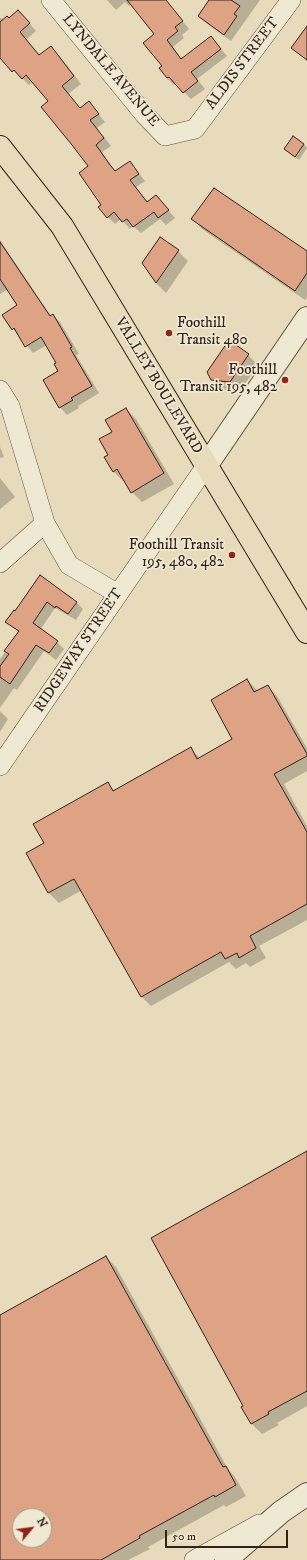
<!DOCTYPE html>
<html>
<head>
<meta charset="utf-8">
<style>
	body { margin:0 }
	#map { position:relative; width:307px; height:1560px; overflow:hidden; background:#e7dbbc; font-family:"IM FELL DW Pica",serif }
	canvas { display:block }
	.north { position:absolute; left:12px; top:1508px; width:40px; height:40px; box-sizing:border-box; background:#efe8d3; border:1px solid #a49989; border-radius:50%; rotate:61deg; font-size:11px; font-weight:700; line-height:16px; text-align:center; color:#33221a }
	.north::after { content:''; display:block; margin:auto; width:14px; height:18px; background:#8f2418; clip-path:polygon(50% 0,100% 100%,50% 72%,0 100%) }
	.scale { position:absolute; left:165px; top:1530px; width:123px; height:18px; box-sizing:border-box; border:2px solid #33221a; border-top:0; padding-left:5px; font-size:12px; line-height:14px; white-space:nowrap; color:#33221a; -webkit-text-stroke:3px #efe8d3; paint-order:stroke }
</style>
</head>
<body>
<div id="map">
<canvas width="307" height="1560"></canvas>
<div class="north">N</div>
<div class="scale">50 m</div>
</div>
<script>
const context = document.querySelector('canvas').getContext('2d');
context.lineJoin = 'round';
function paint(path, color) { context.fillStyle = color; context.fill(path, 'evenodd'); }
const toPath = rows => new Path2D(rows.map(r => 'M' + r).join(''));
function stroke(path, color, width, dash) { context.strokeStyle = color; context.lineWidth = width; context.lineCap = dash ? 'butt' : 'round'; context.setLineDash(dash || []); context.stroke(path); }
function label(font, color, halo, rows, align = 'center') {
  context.font = font + ' "IM FELL DW Pica",serif'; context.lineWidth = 3.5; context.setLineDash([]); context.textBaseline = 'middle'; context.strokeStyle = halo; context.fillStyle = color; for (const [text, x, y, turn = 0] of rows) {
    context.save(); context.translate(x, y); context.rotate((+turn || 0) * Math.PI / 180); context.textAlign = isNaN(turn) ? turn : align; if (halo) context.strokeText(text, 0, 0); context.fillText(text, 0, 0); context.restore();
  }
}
const shadow = toPath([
	[107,0,165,0,189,29,182,35,184,38,173,47,182,60,211,37,227,56,197,79,205,89,191,99,176,84,174,85,167,78,163,66,156,34,131,4,129,6,125,2,116,10],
	[210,0,260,0,231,41,206,23,199,16],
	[0,18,9,20,25,18,36,31,26,40,40,56,51,47,58,54,81,84,68,94,81,109,89,103,105,122,97,128,111,146,102,152,116,172,130,162,145,181,136,187,148,202,156,196,175,218,166,225,160,219,141,233,133,226,130,229,121,219,115,224,108,217,102,205,89,167,50,101,33,82,29,85,21,77,20,78,0,54],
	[307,31,307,61,292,48],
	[304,144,307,148,299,160,289,152],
	[193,219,307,253,307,297,305,300,202,229],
	[0,240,51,316,53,315,60,322,79,354,76,355,99,393,78,406,79,408,67,415,60,407,60,372,57,363,47,345,33,353,13,329,18,305,8,289,0,294],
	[178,251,188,261,166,293,156,283,143,263],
	[248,355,258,365,240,391,222,390,212,379],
	[126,409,136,419,174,484,142,502,132,492,125,480,123,481,113,471,109,455,113,432],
	[0,447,4,457,0,458],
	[0,478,15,497,0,509],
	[40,576,76,602,83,609,76,620,55,608,40,630,57,642,64,649,56,660,44,651,17,690,14,688,0,708,0,659,19,632,6,622,15,612],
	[247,680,257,690,268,686,277,696,307,748,307,771,284,784,307,826,307,920,259,946,266,958,250,967,246,963,236,969,229,962,151,1006,141,996,82,890,59,903,49,893,27,854,45,844,107,783,115,791,191,749,200,758,234,739],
	[0,711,8,719,0,732],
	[307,1152,307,1406,277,1423,279,1425,262,1434,252,1424,243,1407,245,1406],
	[106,1257,116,1267,228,1469,235,1477,246,1496,226,1507,224,1505,148,1547,150,1549,128,1560,0,1560,0,1316],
	[20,1516,44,1516,44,1540,20,1540]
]);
const building = toPath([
	[127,0,166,0,183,21,175,27,178,31,167,40,181,59,211,36,221,49,191,72,198,81,183,93,169,77,167,78,159,68,162,66,143,43,154,34,127,0],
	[209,0,231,0,240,6,234,14,237,16,224,35,198,16,209,0],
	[18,10,30,23,20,32,39,55,51,46,74,76,62,86,80,108,89,101,99,114,90,120,104,138,96,145,110,165,115,171,130,161,139,174,130,180,147,202,156,195,169,210,158,218,154,212,133,227,127,219,122,222,114,212,107,218,98,207,101,205,79,173,88,166,72,145,41,107,48,101,26,75,22,79,14,70,12,72,0,58,0,22,7,16,9,18,18,10],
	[307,26,307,60,291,48,307,26],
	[293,136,304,144,295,157,284,149,293,136],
	[214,188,307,251,307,273,295,291,191,219,214,188],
	[160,237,179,250,156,283,142,263,160,237],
	[0,242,50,316,53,314,72,347,70,348,92,386,71,398,73,400,59,408,43,380,58,371,54,364,56,363,41,337,25,347,14,328,12,330,2,315,17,305,0,279,0,242],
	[229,340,249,354,230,382,211,380,207,372,229,340],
	[126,408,164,473,131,493,117,469,113,472,104,457,108,455,99,439,112,432,105,420,126,408],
	[40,575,77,602,68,614,56,606,55,608,47,602,33,623,58,641,49,653,36,645,10,684,0,677,0,666,9,654,4,651,19,631,5,622,14,610,15,611,40,575],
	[247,679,254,692,268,685,307,754,307,756,274,774,307,832,307,904,250,936,256,948,239,958,237,953,225,959,221,952,141,997,74,879,48,893,26,853,44,843,33,824,108,782,113,791,191,747,197,759,232,739,211,700,247,679],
	[307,1151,307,1391,268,1412,269,1414,251,1424,241,1407,243,1406,151,1238,307,1151],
	[106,1256,223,1467,226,1466,236,1485,215,1497,214,1495,139,1536,140,1538,101,1560,0,1560,0,1315,106,1256],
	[20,1516,44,1516,44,1540,20,1540,20,1516]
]);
const minor = toPath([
	[51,0,144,114,165,136,195,129,291,0],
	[0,390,10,406,45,523,69,565,118,594],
	[0,563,45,523],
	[0,766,206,466],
	[194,1560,259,1524]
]);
const tertiary = toPath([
	[206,466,307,318],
	[226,1560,281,1512,307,1494]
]);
const primary = toPath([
	[0,147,62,226,307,632]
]);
const markers = [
	[169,333,4,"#8f2418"],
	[285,380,4,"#8f2418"],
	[232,555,4,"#8f2418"]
];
const streetNames = [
	["ALDIS STREET",243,64,-53],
	["LYNDALE AVENUE",110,71,50],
	["VALLEY BOULEVARD",158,386,59],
	["RIDGEWAY STREET",79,651,-56]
];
const poiNames = [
	["Foothill",177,324,"left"],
	["Transit 480",177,341,"left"],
	["Foothill",277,371],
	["Transit 195, 482",277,388],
	["Foothill Transit",224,546],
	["195, 480, 482",224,563]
];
paint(shadow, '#0003');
paint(building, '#dea284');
stroke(building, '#33221a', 1);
stroke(minor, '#605042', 20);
stroke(tertiary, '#605042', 24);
stroke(primary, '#33221a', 24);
stroke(minor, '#efe8d3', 19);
stroke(tertiary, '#efe8d3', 22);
stroke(primary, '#e7dbbc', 22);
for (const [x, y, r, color] of markers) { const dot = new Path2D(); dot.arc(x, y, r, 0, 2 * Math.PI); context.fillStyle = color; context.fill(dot); stroke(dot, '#efe8d3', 1.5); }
label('15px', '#33221a', '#efe8d3', streetNames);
label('15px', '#33221a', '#efe8d3', poiNames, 'right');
</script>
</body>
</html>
